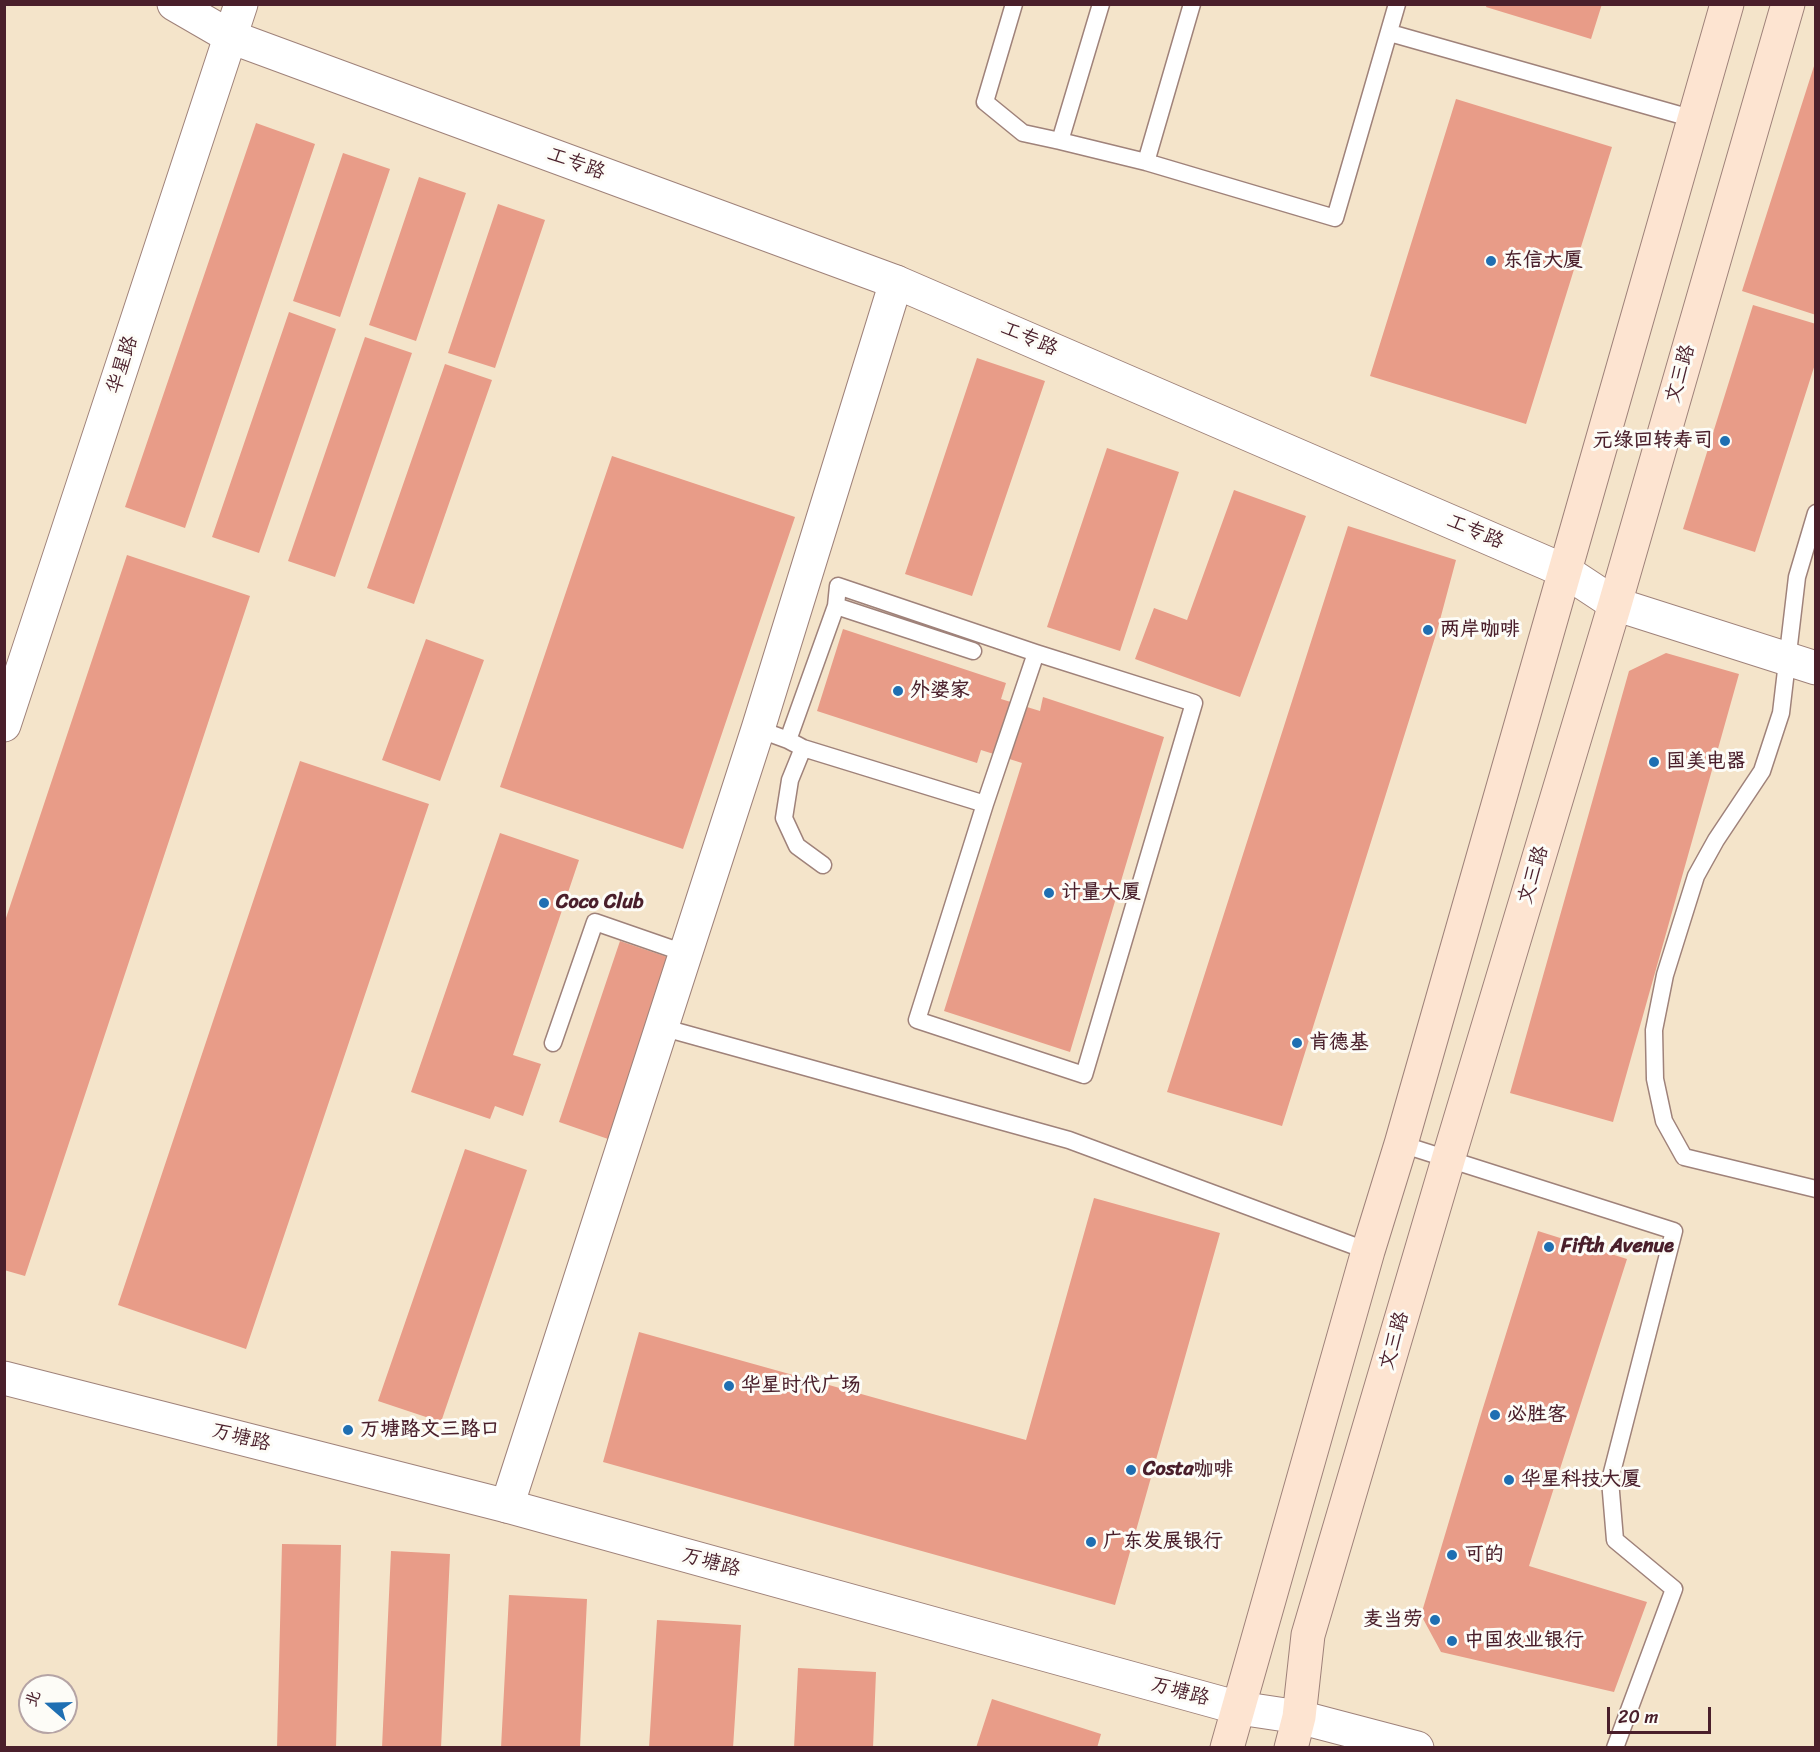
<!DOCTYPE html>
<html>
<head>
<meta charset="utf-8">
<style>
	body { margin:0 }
	#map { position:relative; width:1820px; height:1752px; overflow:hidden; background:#f4e4ca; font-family:Sriracha,"LXGW WenKai TC",sans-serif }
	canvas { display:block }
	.frame { position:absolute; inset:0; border:6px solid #4a1f2b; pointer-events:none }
	.north { position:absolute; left:18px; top:1674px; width:60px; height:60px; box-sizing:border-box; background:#fdfcf7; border:2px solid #b5a4a5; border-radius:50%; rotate:290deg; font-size:16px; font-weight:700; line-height:24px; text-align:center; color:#4a1f2b }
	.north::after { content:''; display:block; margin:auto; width:21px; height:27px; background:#1f6fb2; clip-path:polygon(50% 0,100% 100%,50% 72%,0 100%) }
	.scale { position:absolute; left:1607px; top:1707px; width:104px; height:27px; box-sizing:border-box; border:3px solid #4a1f2b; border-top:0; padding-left:8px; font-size:18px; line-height:21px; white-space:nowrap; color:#4a1f2b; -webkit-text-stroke:4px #fdfcf7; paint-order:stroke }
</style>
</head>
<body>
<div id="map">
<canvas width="1820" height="1752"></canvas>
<div class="frame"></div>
<div class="north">北</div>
<div class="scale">20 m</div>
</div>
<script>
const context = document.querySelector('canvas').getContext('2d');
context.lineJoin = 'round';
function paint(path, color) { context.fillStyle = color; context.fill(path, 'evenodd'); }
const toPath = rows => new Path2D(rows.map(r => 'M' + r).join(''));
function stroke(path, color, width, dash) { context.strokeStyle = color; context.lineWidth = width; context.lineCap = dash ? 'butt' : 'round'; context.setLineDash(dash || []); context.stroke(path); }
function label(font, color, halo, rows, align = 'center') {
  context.font = font + ' Sriracha,"LXGW WenKai TC",sans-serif'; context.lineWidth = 6; context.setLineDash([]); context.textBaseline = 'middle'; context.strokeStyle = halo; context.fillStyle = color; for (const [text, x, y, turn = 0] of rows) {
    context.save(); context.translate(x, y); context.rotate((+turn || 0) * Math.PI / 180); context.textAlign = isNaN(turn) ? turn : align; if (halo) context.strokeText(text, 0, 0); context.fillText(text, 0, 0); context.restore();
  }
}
const building = toPath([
	[1487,4,1602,4,1591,39,1486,7],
	[1815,63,1816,63,1816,315,1742,291],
	[1456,99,1612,147,1526,424,1370,376],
	[256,123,315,144,185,528,125,507],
	[343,153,390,169,340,317,293,301],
	[419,177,466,193,416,341,369,325],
	[498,204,545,220,495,368,448,353],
	[1753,305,1816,324,1816,361,1755,552,1683,529],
	[289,312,336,329,259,553,212,537],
	[365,337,412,353,335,577,288,561],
	[977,358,1045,381,972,596,905,574],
	[445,364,492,380,414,604,367,588],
	[1107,448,1179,472,1120,651,1047,627],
	[612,456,795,517,683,849,500,787],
	[1234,490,1306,516,1240,697,1135,659,1154,608,1187,620],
	[1348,526,1456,560,1437,631,1282,1126,1167,1092],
	[127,555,250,596,25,1276,4,1270,4,924],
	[843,629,1006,683,1001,699,1040,711,1043,697,1164,737,1070,1052,944,1011,1022,763,981,750,977,763,817,711],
	[426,639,484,660,440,781,382,760],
	[1666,653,1739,674,1613,1122,1510,1093,1629,671],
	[300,761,429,804,246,1349,118,1305],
	[500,833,579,860,513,1055,541,1064,523,1116,495,1106,490,1119,411,1092],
	[620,941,673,959,611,1140,559,1122],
	[465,1149,527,1170,441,1422,378,1401],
	[1094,1198,1220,1233,1115,1605,603,1462,639,1332,1026,1440],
	[1538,1231,1627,1259,1529,1566,1647,1602,1614,1692,1441,1652,1421,1615,1482,1411],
	[282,1544,341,1545,336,1748,277,1748],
	[391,1551,450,1554,441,1748,382,1748],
	[509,1595,587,1599,580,1748,501,1748],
	[657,1620,741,1625,733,1748,649,1748],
	[798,1668,876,1672,873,1748,794,1748],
	[992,1699,1101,1734,1097,1748,976,1748]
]);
const service = toPath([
	[1014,4,985,102,1023,133,1060,141],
	[1101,4,1060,141,1146,162],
	[1192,4,1146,162,1335,218,1397,4],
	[1390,33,1694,119],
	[1816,513,1797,577,1781,713,1762,771,1716,840,1696,876,1665,975,1654,1030,1655,1079,1664,1121,1684,1157,1816,1189],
	[836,606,973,651],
	[758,729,788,740,803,748,985,804],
	[788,740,836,606,838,586,1036,653,1194,703,1084,1075,917,1020,985,804,1036,653],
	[803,748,790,780,784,818,797,846,823,865],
	[661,1027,1069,1140,1368,1251],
	[553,1043,595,922,670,948,686,950],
	[1401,1144,1674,1231,1610,1480,1615,1540,1674,1589,1615,1748]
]);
const minor = toPath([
	[174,4,231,37],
	[1565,571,1615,604,1816,668],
	[507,1506,758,729,896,282]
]);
const tertiary = toPath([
	[231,37,896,282,1565,571],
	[4,725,241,4],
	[4,1378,507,1506,1239,1708,1299,1717,1417,1748]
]);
const secondary = toPath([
	[1227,1748,1368,1251,1401,1144,1727,4],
	[1291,1748,1299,1717,1308,1635,1448,1160,1615,604,1788,4]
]);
const markers = [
	[1491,261,6,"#1f6fb2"],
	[1725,441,6,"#1f6fb2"],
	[1428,630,6,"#1f6fb2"],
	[898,691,6,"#1f6fb2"],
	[1654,762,6,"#1f6fb2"],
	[1049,893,6,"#1f6fb2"],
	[544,903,6,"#1f6fb2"],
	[1297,1043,6,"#1f6fb2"],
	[1549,1247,6,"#1f6fb2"],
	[729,1386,6,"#1f6fb2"],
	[1495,1415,6,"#1f6fb2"],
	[348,1430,6,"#1f6fb2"],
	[1131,1470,6,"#1f6fb2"],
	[1509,1480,6,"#1f6fb2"],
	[1091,1542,6,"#1f6fb2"],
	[1452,1555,6,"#1f6fb2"],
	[1435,1620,6,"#1f6fb2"],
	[1452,1641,6,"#1f6fb2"]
];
const streetNames = [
	["工专路",576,164,20],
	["工专路",1029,339,23],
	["华星路",123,365,-72],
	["文三路",1681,374,-74],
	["工专路",1475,532,23],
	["文三路",1534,875,-73],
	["文三路",1395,1341,-74],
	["万塘路",241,1438,14],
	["万塘路",711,1563,15],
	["万塘路",1180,1692,15]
];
const poiNames = [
	["东信大厦",1503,261],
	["元绿回转寿司",1713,441,"right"],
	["两岸咖啡",1440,630],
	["外婆家",910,691],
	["国美电器",1666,762],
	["计量大厦",1061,893],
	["Coco Club",556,903],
	["肯德基",1309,1043],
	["Fifth Avenue",1561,1247],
	["华星时代广场",741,1386],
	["必胜客",1507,1415],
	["万塘路文三路口",360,1430],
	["Costa咖啡",1143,1470],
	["华星科技大厦",1521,1480],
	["广东发展银行",1103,1542],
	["可的",1464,1555],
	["麦当劳",1423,1620,"right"],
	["中国农业银行",1464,1641]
];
paint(building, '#e89c88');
stroke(service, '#9f827a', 19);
stroke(minor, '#9f827a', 35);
stroke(tertiary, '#9f827a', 35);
stroke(secondary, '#9f827a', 35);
stroke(service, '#fff', 16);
stroke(minor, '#fff', 33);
stroke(tertiary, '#fff', 33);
stroke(secondary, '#fde4d1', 33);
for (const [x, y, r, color] of markers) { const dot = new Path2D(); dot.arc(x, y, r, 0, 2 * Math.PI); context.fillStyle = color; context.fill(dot); stroke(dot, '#fdfcf7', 2); }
label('20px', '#4a1f2b', '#fdfcf7', streetNames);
label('bold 20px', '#4a1f2b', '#fdfcf7', poiNames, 'left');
</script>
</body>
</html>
